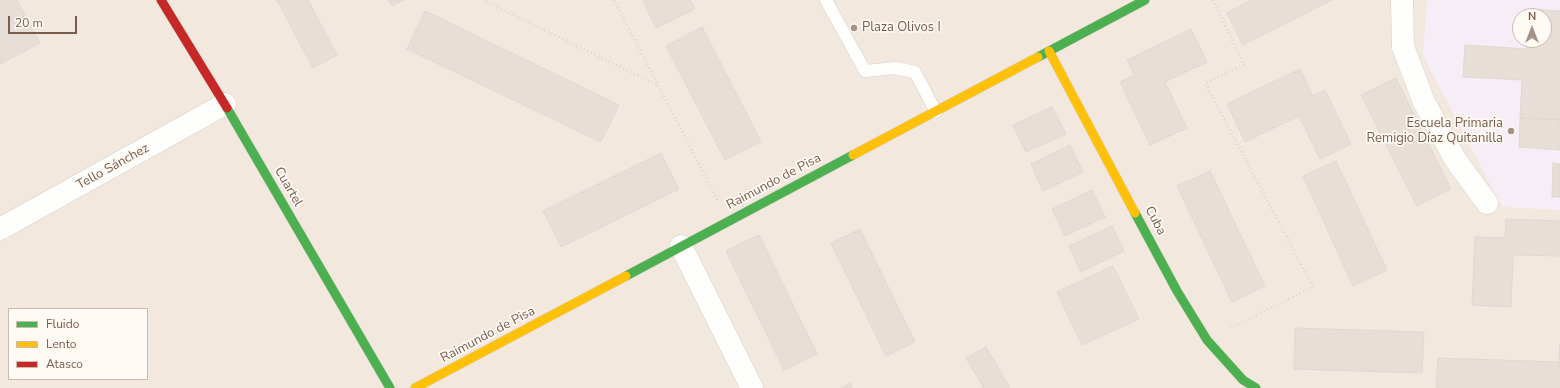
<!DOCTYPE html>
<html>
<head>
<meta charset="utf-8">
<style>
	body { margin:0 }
	#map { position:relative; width:1560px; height:388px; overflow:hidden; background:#f9f5f0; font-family:"Nunito Sans",sans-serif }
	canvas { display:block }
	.legend { position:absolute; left:8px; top:308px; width:140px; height:72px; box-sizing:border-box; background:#fffaf3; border:1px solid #cabbb1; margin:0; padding:5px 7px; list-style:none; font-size:12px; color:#7a5c4d }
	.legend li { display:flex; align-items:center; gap:8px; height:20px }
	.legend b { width:20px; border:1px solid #cabbb1 }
	.north { position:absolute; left:1512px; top:8px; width:40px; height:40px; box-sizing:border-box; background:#fffaf3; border:1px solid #cabbb1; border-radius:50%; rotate:0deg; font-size:11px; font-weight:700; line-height:16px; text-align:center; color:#7a5c4d }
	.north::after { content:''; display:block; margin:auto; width:14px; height:18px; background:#a69286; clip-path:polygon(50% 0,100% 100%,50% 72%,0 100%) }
	.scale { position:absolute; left:8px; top:16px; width:69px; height:18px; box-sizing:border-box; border:2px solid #7a5c4d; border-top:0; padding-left:5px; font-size:12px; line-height:14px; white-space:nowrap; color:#7a5c4d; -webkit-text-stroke:3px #fffaf3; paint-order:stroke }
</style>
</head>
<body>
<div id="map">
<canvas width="1560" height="388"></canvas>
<ul class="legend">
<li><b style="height:5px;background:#4caf50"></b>Fluido</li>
<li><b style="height:5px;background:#ffc107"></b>Lento</li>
<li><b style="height:5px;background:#c62828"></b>Atasco</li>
</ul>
<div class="north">N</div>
<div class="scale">20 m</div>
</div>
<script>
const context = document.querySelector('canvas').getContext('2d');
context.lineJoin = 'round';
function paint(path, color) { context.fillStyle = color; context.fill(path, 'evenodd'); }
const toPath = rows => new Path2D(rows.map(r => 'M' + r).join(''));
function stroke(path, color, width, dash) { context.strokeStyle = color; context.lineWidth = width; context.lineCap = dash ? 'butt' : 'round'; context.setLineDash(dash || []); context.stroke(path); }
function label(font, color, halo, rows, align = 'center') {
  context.font = font + ' "Nunito Sans",sans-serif'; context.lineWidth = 3.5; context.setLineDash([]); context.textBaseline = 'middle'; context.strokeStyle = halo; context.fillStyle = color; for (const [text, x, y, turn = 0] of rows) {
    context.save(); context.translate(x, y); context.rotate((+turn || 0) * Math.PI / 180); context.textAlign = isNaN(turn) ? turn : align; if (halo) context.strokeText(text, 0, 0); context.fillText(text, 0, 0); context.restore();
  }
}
const residential = toPath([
	[0,0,1560,0,1560,388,0,388],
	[1520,16,1544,16,1544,40,1520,40],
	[9,309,147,309,147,379,9,379]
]);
const education = toPath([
	[1427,0,1560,0,1560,210,1502,207,1423,55],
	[1520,16,1544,16,1544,40,1520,40]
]);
const building = toPath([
	[0,0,17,0,40,43,0,64,0,0],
	[277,0,308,0,337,55,313,68,277,0],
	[389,0,404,0,392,6,389,0],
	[643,0,690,0,695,9,656,28,643,0],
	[1252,0,1332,0,1243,45,1227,13,1252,0],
	[1529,9,1560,11,1560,120,1520,118,1522,80,1463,77,1465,45,1527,49,1527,40,1544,40,1544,16,1528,16,1529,9],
	[425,11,619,105,601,142,407,49,425,11],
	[702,27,761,142,725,160,666,46,702,27],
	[1191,29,1207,62,1165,82,1187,128,1150,145,1120,82,1134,75,1127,60,1191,29],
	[1300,69,1313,96,1325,90,1351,144,1320,159,1299,116,1245,142,1227,104,1300,69],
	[1396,78,1451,189,1417,206,1361,95,1396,78],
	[1052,107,1066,134,1026,152,1013,125,1052,107],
	[1520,118,1560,120,1560,150,1519,147,1520,118],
	[1070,145,1083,172,1043,191,1031,164,1070,145],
	[661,153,679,189,561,247,543,211,661,153],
	[1336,161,1387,270,1353,286,1303,176,1336,161],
	[1553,163,1560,164,1560,197,1552,197,1553,163],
	[1210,171,1265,286,1232,302,1177,186,1210,171],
	[1092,190,1105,217,1065,236,1052,209,1092,190],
	[1506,219,1560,221,1560,256,1513,255,1511,307,1472,305,1475,237,1505,238,1506,219],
	[1112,226,1124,251,1081,272,1069,246,1112,226],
	[860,229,915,342,886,356,831,243,860,229],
	[759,235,817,354,784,370,726,251,759,235],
	[1113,266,1139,319,1082,345,1057,292,1113,266],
	[1295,328,1424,332,1422,373,1294,369,1295,328],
	[1560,345,1560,388,1436,388,1438,358,1559,362,1560,345],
	[986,347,1010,388,984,388,966,358,986,347],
	[850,383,852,388,841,388,850,383]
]);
const path = toPath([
	[483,0,657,85],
	[614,0,718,201],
	[1213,0,1244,65,1205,83,1313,287,1229,329]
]);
const lane = toPath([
	[826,0,865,71,895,68,915,72,936,112]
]);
const street = toPath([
	[1402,0,1403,47,1424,102,1455,159,1487,203],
	[0,229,225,104],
	[681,246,752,388]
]);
const fast = toPath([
	[1038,57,1145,0],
	[227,108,390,388],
	[1135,213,1177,291,1207,340,1243,380,1256,388],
	[626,276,853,155]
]);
const slow = toPath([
	[1049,51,1135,213],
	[853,155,1038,57],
	[415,388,626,276]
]);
const jam = toPath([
	[161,0,227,108]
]);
const markers = [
	[854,28,4,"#a69286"],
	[1511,131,4,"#a69286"]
];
const poiNames = [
	["Plaza Olivos I",862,28],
	["Escuela Primaria",1503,124,"right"],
	["Remigio Díaz Quitanilla",1503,139,"right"]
];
const streetNames = [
	["Tello Sánchez",113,167,-29],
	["Raimundo de Pisa",774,182,-28],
	["Cuartel",288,187,60],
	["Cuba",1155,221,62],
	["Raimundo de Pisa",488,335,-28]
];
paint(residential, '#f2e8de');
paint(education, '#f6eef6');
paint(building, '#e6ded7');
stroke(building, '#e2d8d2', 1);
stroke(lane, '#d7d1cb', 13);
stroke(street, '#d7d1cb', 23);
stroke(fast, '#d9d2cb', 10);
stroke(slow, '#d9d2cb', 10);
stroke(jam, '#d9d2cb', 10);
stroke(path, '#dcd5d0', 2.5, [1, 3]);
stroke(lane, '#fefefd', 12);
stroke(street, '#fefefd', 22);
stroke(fast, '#4caf50', 9);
stroke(slow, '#ffc107', 9);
stroke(jam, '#c62828', 9);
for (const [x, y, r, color] of markers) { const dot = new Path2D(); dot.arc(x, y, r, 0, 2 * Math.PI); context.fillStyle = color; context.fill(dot); stroke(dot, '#fffaf3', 1.5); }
label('13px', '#7a5c4d', '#fffaf3', poiNames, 'left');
label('13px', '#7a5c4d', '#fffaf3', streetNames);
</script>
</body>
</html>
